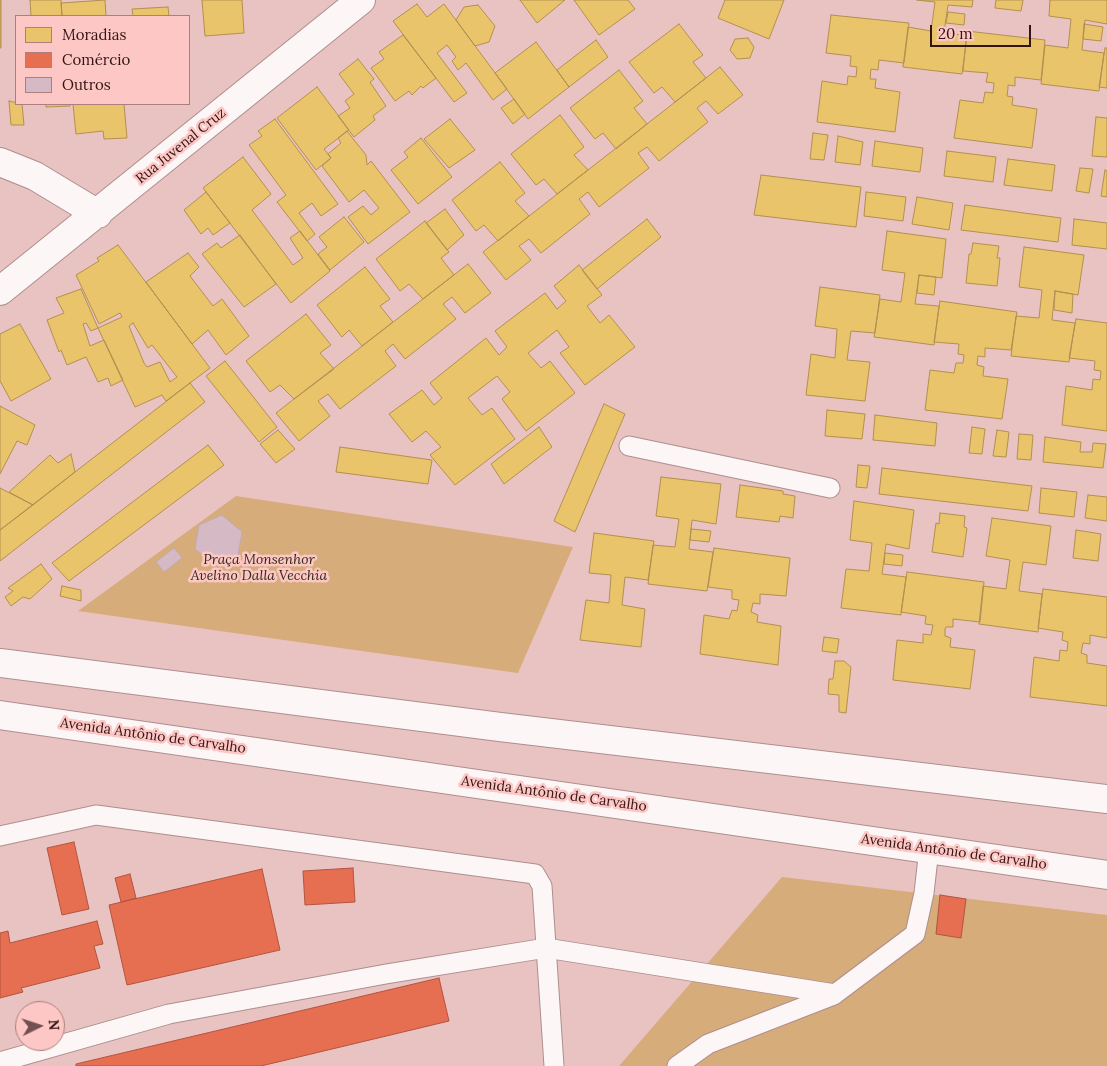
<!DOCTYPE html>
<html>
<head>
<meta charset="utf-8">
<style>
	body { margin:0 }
	#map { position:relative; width:1107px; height:1066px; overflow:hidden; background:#e9c3c2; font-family:Lora,serif }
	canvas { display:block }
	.legend { position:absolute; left:15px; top:15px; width:175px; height:90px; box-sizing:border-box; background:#fcc7c4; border:1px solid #ac7f7e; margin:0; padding:6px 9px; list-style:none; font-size:15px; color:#331414 }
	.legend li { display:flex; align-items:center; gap:10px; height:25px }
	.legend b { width:25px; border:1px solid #ac7f7e }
	.north { position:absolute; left:15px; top:1001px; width:50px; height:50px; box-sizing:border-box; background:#fcc7c4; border:1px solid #ac7f7e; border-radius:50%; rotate:86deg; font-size:14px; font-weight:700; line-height:20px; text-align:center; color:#331414 }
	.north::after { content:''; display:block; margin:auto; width:18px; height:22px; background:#735151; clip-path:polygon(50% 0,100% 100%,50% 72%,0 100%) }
	.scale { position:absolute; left:930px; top:25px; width:101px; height:22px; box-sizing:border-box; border:2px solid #331414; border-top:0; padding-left:6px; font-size:15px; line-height:18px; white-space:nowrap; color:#331414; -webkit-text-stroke:4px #fcc7c4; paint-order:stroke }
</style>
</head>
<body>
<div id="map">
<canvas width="1107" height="1066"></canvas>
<ul class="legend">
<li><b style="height:14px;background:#e9c46a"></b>Moradias</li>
<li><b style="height:14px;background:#e76f51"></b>Comércio</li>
<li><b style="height:14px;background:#d5bac5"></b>Outros</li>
</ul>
<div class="north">N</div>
<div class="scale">20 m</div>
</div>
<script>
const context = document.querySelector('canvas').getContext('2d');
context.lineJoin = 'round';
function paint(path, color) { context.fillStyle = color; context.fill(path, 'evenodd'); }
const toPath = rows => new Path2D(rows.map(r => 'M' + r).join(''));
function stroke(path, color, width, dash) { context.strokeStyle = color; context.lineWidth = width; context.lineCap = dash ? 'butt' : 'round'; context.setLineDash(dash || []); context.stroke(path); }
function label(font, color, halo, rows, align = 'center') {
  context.font = font + ' Lora,serif'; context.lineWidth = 5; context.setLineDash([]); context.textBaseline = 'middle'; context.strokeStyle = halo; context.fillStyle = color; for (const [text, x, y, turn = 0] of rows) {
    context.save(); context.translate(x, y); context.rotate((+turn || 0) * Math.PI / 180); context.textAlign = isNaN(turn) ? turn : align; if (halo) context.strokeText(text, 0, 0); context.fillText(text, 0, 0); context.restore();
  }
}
const green = toPath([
	[236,496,573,547,518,673,78,611],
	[782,877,1107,915,1107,1066,619,1066]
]);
const homes = toPath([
	[0,0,1,0,1,48,0,48,0,0],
	[30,0,61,0,62,16,31,16,30,0],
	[105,0,106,16,62,16,61,3,105,0],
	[202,0,242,0,244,33,205,36,202,0],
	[520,0,565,0,537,23,520,0],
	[574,0,628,0,635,9,599,35,574,0],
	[725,0,784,0,769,39,718,18,725,0],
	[917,0,973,0,972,7,948,5,944,32,967,36,962,74,903,67,908,27,931,31,935,2,917,0],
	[996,0,1023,0,1021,11,995,8,996,0],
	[1050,0,1107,0,1107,24,1085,20,1082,50,1104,53,1099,91,1041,84,1045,45,1068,48,1071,19,1049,16,1050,0],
	[417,4,427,17,444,4,507,89,493,100,466,63,458,70,452,61,456,57,447,45,437,53,467,93,454,102,393,21,417,4],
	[478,5,495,26,489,42,475,46,456,20,464,7,478,5],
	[168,7,169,16,133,16,132,9,168,7],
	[948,12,965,14,964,25,946,23,948,12],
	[831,15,909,23,904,63,879,60,878,70,871,69,870,79,876,79,875,88,900,92,895,132,817,122,822,81,847,85,848,76,856,77,857,67,850,66,851,56,826,53,831,15],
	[679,24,703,55,693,62,706,78,675,102,662,87,654,93,629,62,679,24],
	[1084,24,1103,27,1101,41,1083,39,1084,24],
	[967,31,1045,40,1041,80,1015,77,1015,86,1008,85,1008,88,1007,96,1013,97,1012,105,1037,109,1032,148,954,138,960,100,983,103,985,92,993,93,994,83,986,82,988,73,963,71,967,31],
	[403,35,436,78,423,88,421,86,412,95,409,91,395,101,371,68,384,59,379,52,403,35],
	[748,38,754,47,750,58,737,59,730,50,735,39,748,38],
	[596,40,608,57,569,87,557,70,596,40],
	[536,42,569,87,528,119,495,73,536,42],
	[1105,48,1107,48,1107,88,1099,87,1105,48],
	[358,59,374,79,370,82,386,106,373,116,375,120,354,137,338,116,350,108,345,101,354,94,339,74,358,59],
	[720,67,743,95,718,114,706,101,697,108,708,122,659,161,647,147,638,153,649,168,599,207,588,192,579,199,590,214,541,253,529,239,519,246,531,260,506,280,483,252,720,67],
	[619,70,643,101,634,108,647,124,616,149,603,133,595,139,570,108,619,70],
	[317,87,349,130,324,149,331,158,316,170,277,118,317,87],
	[514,99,525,114,513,124,501,108,514,99],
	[9,101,22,104,24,125,11,125,9,101],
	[46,104,70,104,70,106,46,107,46,104],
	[73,104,124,104,127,138,104,139,103,131,76,134,73,104],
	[560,115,584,147,574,155,588,170,557,194,544,179,536,185,511,154,560,115],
	[1096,117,1107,118,1107,157,1092,156,1096,117],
	[275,119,338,204,321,216,312,203,299,213,315,234,307,241,277,202,286,195,249,145,262,136,258,131,275,119],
	[450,119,475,150,449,168,424,139,450,119],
	[347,131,366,155,367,165,371,161,410,212,368,244,348,217,363,206,371,215,379,208,364,190,349,202,322,166,331,158,328,154,341,143,338,138,347,131],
	[813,133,828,135,824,160,810,159,813,133],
	[838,136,863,142,860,165,835,162,838,136],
	[421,138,452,177,418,204,391,170,408,157,404,152,421,138],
	[875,141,923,148,920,172,872,166,875,141],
	[947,151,996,157,993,182,944,176,947,151],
	[243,157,271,194,252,210,293,265,303,258,290,238,300,231,330,271,291,303,203,188,243,157],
	[1008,159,1055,165,1052,191,1004,185,1008,159],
	[500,162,525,193,515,201,529,216,498,241,484,225,476,231,452,200,500,162],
	[1080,168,1093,169,1089,193,1076,191,1080,168],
	[1105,170,1107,171,1107,197,1101,196,1105,170],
	[761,175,861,187,856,227,754,215,761,175],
	[206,192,230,223,213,235,208,228,201,234,184,210,206,192],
	[866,192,906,197,903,221,864,216,866,192],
	[917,197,953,203,949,230,912,224,917,197],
	[965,205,1061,218,1058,242,961,230,965,205],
	[445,209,464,235,447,250,426,223,445,209],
	[344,217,364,242,330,270,318,254,327,247,319,237,344,217],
	[647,219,661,237,597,289,582,270,647,219],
	[1074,219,1107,223,1107,249,1072,245,1074,219],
	[425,221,449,252,441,258,454,275,423,299,409,284,400,291,376,259,425,221],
	[887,231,946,239,942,278,919,275,915,304,939,306,934,345,874,337,880,299,901,302,905,273,882,270,887,231],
	[240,235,276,284,244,307,202,254,217,243,221,248,240,235],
	[973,243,999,246,997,258,1000,258,997,286,966,283,969,254,971,254,973,243],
	[118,245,210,368,166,401,162,395,135,407,98,328,122,317,120,313,99,324,76,275,99,261,97,258,118,245],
	[133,323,148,348,152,345,177,377,170,382,160,362,147,367,144,363,129,326,133,323],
	[1024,247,1084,255,1078,295,1055,291,1052,320,1075,323,1069,362,1011,356,1016,316,1039,318,1042,290,1019,287,1024,247],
	[188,253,199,267,190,276,213,306,222,299,249,336,226,355,208,330,192,344,146,282,188,253],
	[468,264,491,293,465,313,452,297,443,304,456,319,405,359,393,344,385,351,396,366,340,409,328,394,318,401,330,416,299,441,276,413,468,264],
	[579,265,602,295,587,306,600,323,609,315,635,347,585,385,560,353,569,347,557,330,528,353,541,368,550,361,575,393,526,431,502,399,510,392,497,376,468,398,482,415,492,408,515,439,455,485,430,455,441,447,426,431,412,442,389,414,422,390,434,405,442,398,430,383,486,338,499,355,507,347,495,331,545,293,557,309,566,301,554,286,579,265],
	[365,267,390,299,380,306,393,322,362,346,349,330,342,337,317,305,365,267],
	[919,275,936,277,934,295,917,293,919,275],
	[820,287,880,295,875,333,851,331,847,360,870,362,865,401,806,395,811,354,835,358,837,329,815,326,820,287],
	[81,289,98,328,91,331,86,323,83,324,90,346,104,340,123,380,111,386,108,378,98,382,86,357,67,365,61,350,59,352,47,320,64,313,56,298,81,289],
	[1055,291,1073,294,1072,313,1054,310,1055,291],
	[940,301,1017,312,1011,350,985,348,985,357,978,356,977,365,984,367,983,376,1008,379,1002,419,925,410,930,370,954,373,956,363,963,363,964,355,958,354,959,344,934,342,940,301],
	[306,314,331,345,320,353,334,369,294,399,280,385,270,392,246,361,306,314],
	[1076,319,1107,323,1107,431,1062,425,1066,386,1092,390,1093,379,1100,380,1101,371,1094,370,1095,361,1069,358,1076,319],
	[20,324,51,379,11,401,0,381,0,334,20,324],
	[225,361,277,427,259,442,206,376,225,361],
	[190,383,205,402,0,561,0,530,190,383],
	[604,404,625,414,575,532,554,521,604,404],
	[0,406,35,425,27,445,17,441,0,474,0,406],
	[827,410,865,414,862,439,825,436,827,410],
	[875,415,937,423,935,446,873,440,875,415],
	[539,427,552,447,504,484,491,464,539,427],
	[972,427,985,429,982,454,969,453,972,427],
	[278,430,295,449,276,463,260,444,278,430],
	[997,430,1009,432,1006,457,993,456,997,430],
	[1019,434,1033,435,1031,460,1017,459,1019,434],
	[1045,437,1081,442,1080,452,1092,452,1093,443,1106,444,1103,468,1043,462,1045,437],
	[208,445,224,465,69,581,52,563,208,445],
	[340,447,432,460,428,484,336,472,340,447],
	[71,454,75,472,33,505,9,492,50,455,58,463,71,454],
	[858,465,870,466,867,488,856,487,858,465],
	[882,468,1032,486,1028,511,879,494,882,468],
	[661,477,721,484,716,524,692,520,689,549,713,552,707,591,648,584,653,545,675,547,679,519,656,516,661,477],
	[740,485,783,491,783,494,795,496,793,518,780,516,779,522,736,517,740,485],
	[0,488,33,505,0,530,0,488],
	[1041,488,1077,492,1074,517,1039,513,1041,488],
	[1088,495,1107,497,1107,521,1085,518,1088,495],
	[854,501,914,510,909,549,886,544,882,574,906,577,901,615,841,608,846,569,869,571,872,543,850,540,854,501],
	[940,513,965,516,964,527,967,528,963,557,932,552,936,523,939,524,940,513],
	[992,518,1051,526,1046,565,1023,562,1019,591,1042,594,1038,632,979,624,983,586,1006,589,1010,560,986,556,992,518],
	[691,529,711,531,709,542,690,540,691,529],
	[1076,530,1101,534,1098,561,1073,558,1076,530],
	[594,533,654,541,648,580,625,577,622,605,645,609,641,647,580,640,586,600,609,603,611,575,589,573,594,533],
	[714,548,790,558,786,596,760,594,760,604,753,603,751,612,758,615,757,622,781,626,778,665,700,654,704,615,729,619,732,610,737,611,739,600,732,599,732,590,708,587,714,548],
	[885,553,903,555,902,566,884,564,885,553],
	[41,564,52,579,30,599,23,597,11,606,5,597,13,591,8,588,41,564],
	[907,572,984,582,980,622,953,619,953,627,946,627,945,629,945,636,951,638,950,647,975,650,970,689,893,680,897,640,923,643,923,634,931,635,933,625,925,624,926,616,901,612,907,572],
	[62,586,81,590,81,601,60,596,62,586],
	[1043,589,1107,597,1107,638,1090,635,1090,644,1083,643,1081,653,1087,655,1087,663,1107,666,1107,706,1030,697,1034,657,1059,661,1060,650,1067,651,1068,642,1062,640,1063,632,1038,628,1043,589],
	[824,637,839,639,837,653,822,651,824,637],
	[835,661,844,661,851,667,846,713,839,712,839,695,828,694,829,679,833,679,835,661]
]);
const shops = toPath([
	[74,842,89,909,62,915,47,848,74,842],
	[353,868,355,902,305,905,303,871,353,868],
	[262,869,280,950,127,985,109,905,262,869],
	[130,874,136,898,121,902,115,878,130,874],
	[940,895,966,899,961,938,936,934,940,895],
	[97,921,103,944,94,946,100,968,21,988,23,992,0,998,0,933,8,931,10,943,97,921],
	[439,978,449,1021,261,1066,76,1066,76,1064,439,978]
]);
const building = toPath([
	[222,515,242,532,238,555,215,564,195,549,199,525,222,515],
	[174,548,182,558,164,572,156,562,174,548]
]);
const service = toPath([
	[629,446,830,488],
	[0,836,96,815,535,874,542,886,554,1066],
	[0,1062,169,1014,386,974,546,948,835,994,915,934,924,893,929,849],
	[677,1066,708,1044,834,995]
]);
const minor = toPath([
	[0,162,35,176,98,214],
	[0,291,361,0]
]);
const secondary = toPath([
	[0,663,500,727,1107,799],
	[0,715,1107,875]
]);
const streetNames = [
	["Rua Juvenal Cruz",181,146,-39],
	["Avenida Antônio de Carvalho",153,736,8],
	["Avenida Antônio de Carvalho",554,794,8],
	["Avenida Antônio de Carvalho",954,852,8]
];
const parkNames = [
	["Praça Monsenhor",259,560],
	["Avelino Dalla Vecchia",259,576]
];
paint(green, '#d6ac7a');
paint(homes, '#e9c46a');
stroke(homes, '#b28f50', 1);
paint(shops, '#e76f51');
stroke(shops, '#b1543f', 1);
paint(building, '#d5bac5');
stroke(building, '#c4a9b4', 1);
stroke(service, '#ae8e8d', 21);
stroke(minor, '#ae8e8d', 30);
stroke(secondary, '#ae8e8d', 30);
stroke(service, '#fcf6f6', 19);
stroke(minor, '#fcf6f6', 28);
stroke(secondary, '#fcf6f6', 28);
label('14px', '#331414', '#fcc7c4', streetNames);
label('italic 14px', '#342a18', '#fcc7c4', parkNames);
</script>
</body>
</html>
